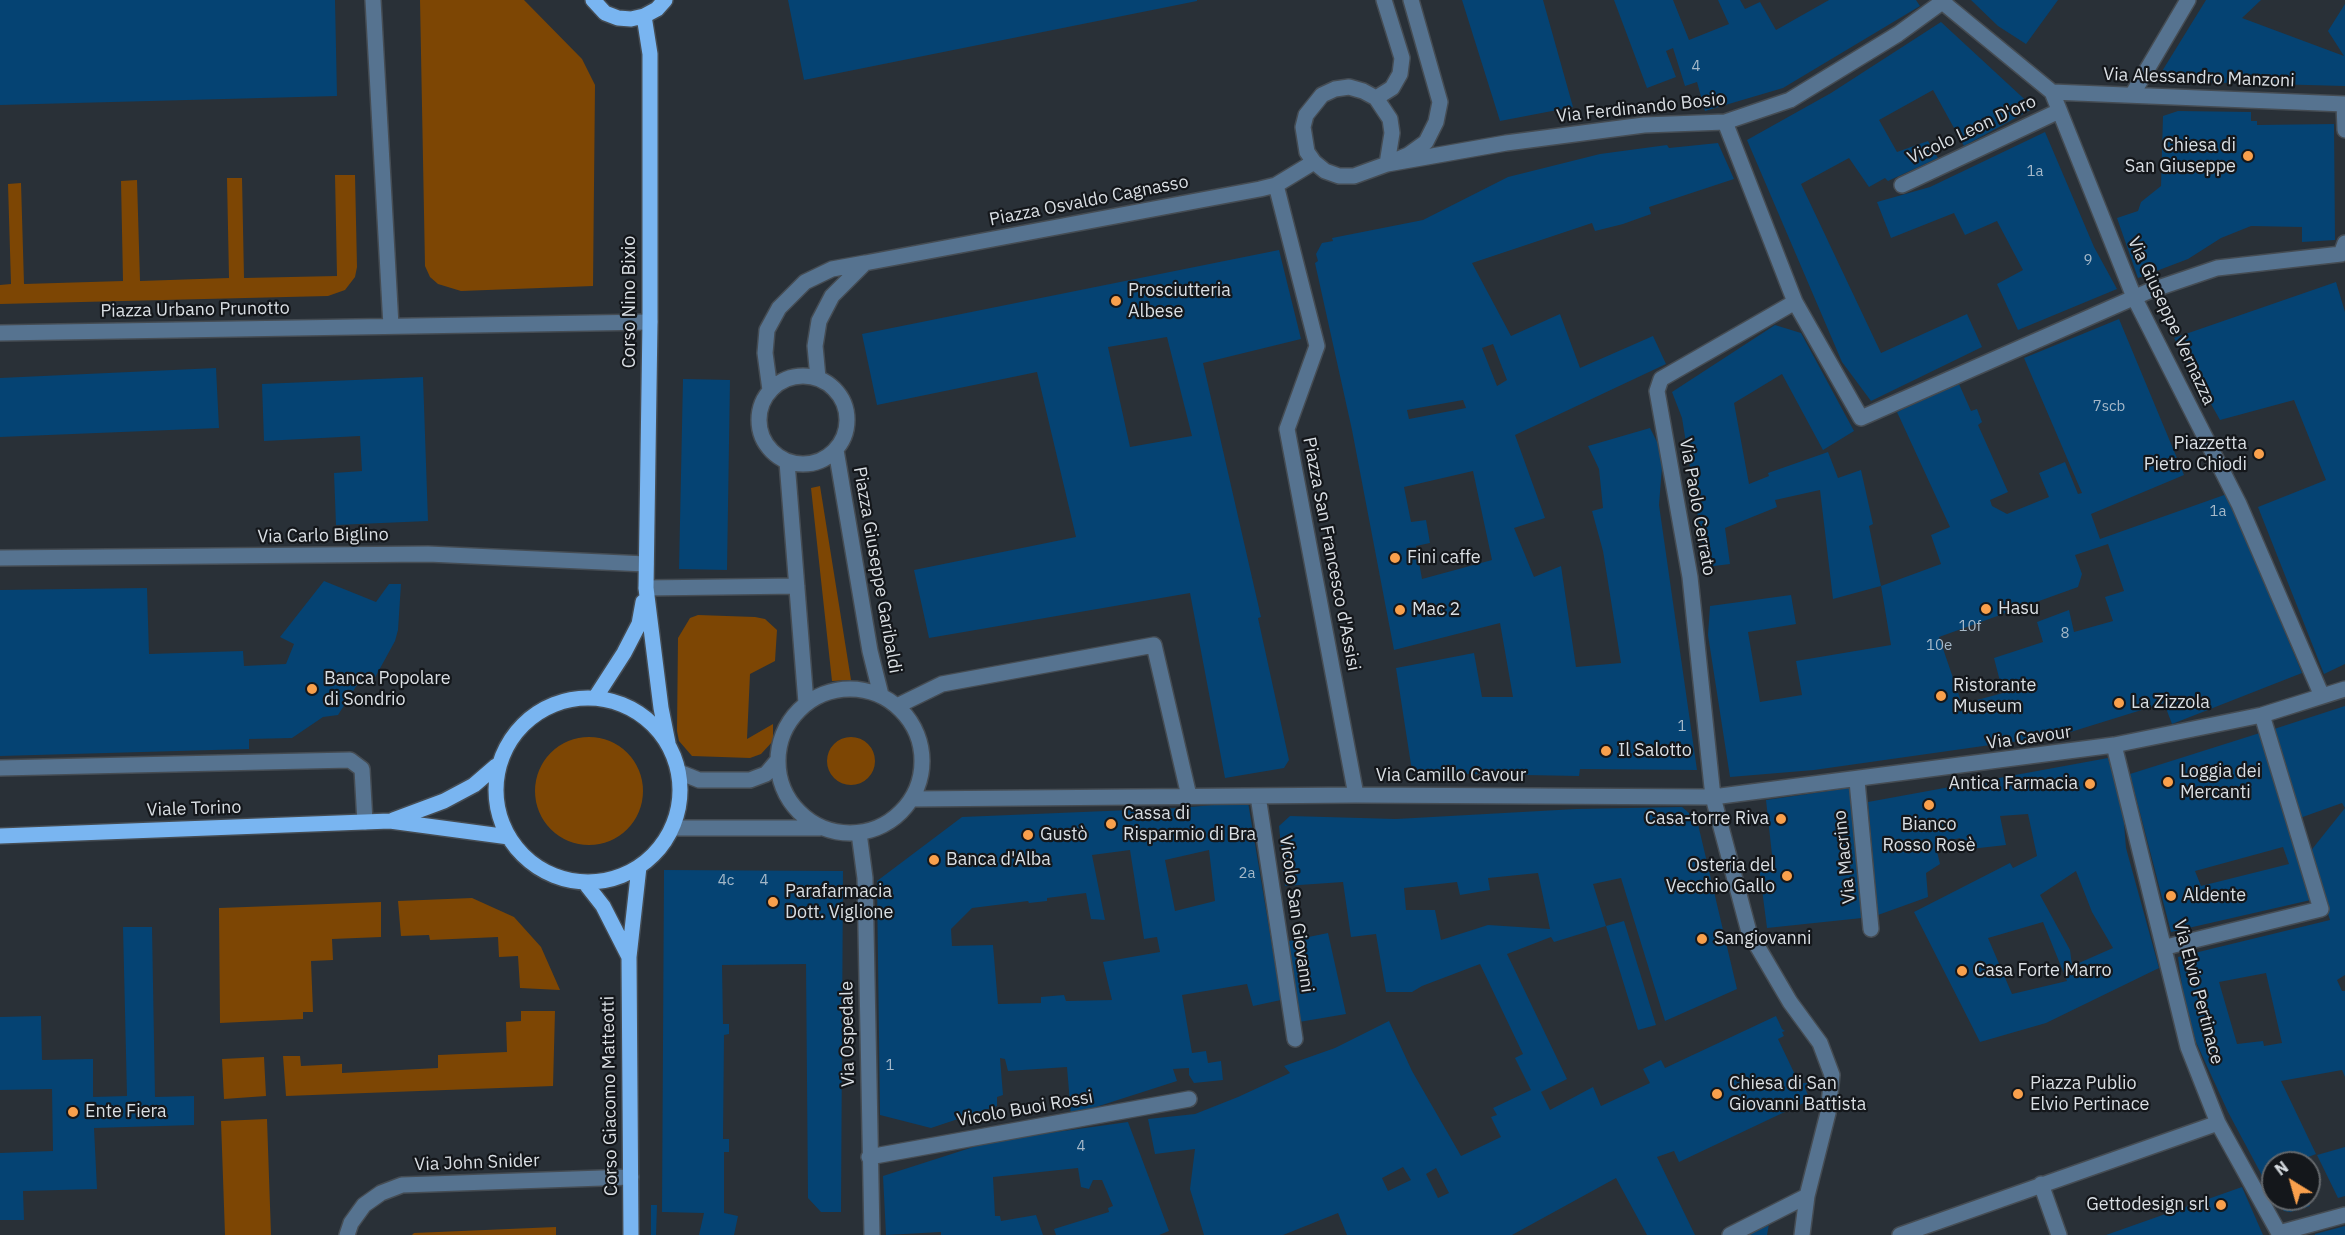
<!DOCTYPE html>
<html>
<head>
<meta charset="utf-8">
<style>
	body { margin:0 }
	#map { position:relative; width:2345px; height:1235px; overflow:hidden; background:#293037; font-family:"IBM Plex Sans",sans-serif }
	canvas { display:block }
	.north { position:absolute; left:2261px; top:1151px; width:60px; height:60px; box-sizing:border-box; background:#14171b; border:2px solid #63676b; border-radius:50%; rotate:323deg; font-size:16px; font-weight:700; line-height:24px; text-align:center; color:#dadfe4 }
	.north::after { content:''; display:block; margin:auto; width:21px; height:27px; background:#f9a04c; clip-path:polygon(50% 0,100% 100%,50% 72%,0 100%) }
</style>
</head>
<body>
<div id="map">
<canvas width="2345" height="1235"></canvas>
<div class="north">N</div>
</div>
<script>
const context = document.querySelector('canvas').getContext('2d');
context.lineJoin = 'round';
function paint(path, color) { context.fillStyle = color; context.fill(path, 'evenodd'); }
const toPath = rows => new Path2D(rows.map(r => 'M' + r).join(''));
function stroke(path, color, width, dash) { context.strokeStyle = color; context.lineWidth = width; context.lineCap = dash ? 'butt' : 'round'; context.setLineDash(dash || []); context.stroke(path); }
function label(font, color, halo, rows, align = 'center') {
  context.font = font + ' "IBM Plex Sans",sans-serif'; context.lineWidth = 4.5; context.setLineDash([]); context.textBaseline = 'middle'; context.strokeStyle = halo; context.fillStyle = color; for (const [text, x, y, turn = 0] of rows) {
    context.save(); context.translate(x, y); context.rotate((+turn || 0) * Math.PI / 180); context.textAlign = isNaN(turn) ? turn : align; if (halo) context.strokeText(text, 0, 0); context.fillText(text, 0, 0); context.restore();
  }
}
const green = toPath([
	[420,0,524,0,582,59,595,85,593,286,461,291,438,284,430,277,425,266],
	[335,175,355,175,357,267,355,277,345,290,328,296,0,304,0,285,11,284,8,184,21,183,24,284,123,281,121,181,137,180,140,281,229,278,227,178,242,178,244,278,337,276],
	[820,486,851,680,832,681,811,488],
	[698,615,755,617,765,619,777,630,775,661,750,674,747,739,773,724,773,741,761,754,750,758,692,756,679,741,677,731,678,638,690,618],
	'827 761a24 24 0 1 1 48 0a24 24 0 1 1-48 0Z',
	'535 791a54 54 0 1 1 108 0a54 54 0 1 1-108 0Z',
	[472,898,514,917,541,947,560,990,520,988,518,956,499,957,498,937,430,940,429,935,401,936,398,901],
	[381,902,381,937,332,939,333,960,311,961,313,1012,303,1012,303,1019,220,1023,219,908],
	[521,1011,555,1011,553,1086,286,1096,283,1056,300,1056,301,1066,342,1064,342,1073,438,1068,438,1055,507,1052,506,1022,521,1021],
	[264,1057,266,1096,224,1099,222,1059],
	[267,1119,271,1235,225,1235,221,1121],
	[556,1227,556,1235,412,1235,414,1233]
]);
const building = toPath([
	[0,0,335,0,337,96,0,105],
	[788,0,1197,0,1197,1,804,80],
	[1462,0,1543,0,1573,107,1500,121],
	[1614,0,1673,0,1689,40,1729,24,1718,0,1740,0,1745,9,1760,2,1776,30,1829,0,1916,0,1920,6,1783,88,1705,111,1697,82,1685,86,1673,48,1666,51,1676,77,1647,88],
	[1971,0,2058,0,2026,44,1998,26],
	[2206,0,2261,0,2242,18,2344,56,2328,31,2345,4,2345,86,2156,81],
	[1941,22,2034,108,1964,146,1933,90,1879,120,1897,152,1928,141,1938,158,1888,181,1885,178,1869,187,1849,158,1801,184,1881,353,1967,314,1982,347,1871,401,1842,362,1747,140,1831,93],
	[2178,111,2251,112,2251,121,2257,121,2257,125,2334,124,2335,240,2302,242,2302,227,2251,226,2221,238,2188,259,2138,278,2117,218,2138,211,2141,202,2161,186,2163,116],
	[2045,132,2094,247,2117,289,2018,330,1997,284,2023,270,1997,221,1965,235,1954,213,1891,238,1877,202,1930,187],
	[1718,143,1734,179,1649,207,1651,214,1623,224,1595,231,1592,223,1472,263,1511,336,1560,314,1580,368,1653,336,1666,364,1515,435,1545,518,1514,528,1534,577,1561,566,1576,667,1621,663,1603,551,1592,511,1603,508,1599,469,1588,446,1650,428,1663,454,1659,505,1697,770,1580,769,1579,776,1417,773,1412,771,1396,668,1474,653,1482,697,1513,697,1500,623,1394,650,1352,430,1315,263,1318,261,1316,254,1322,243,1333,241,1332,238,1423,220,1508,177,1600,154,1667,145,1669,148],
	[1493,344,1507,380,1497,386,1482,348],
	[1463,400,1466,408,1409,419,1407,410],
	[1473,471,1492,560,1422,579,1416,546,1430,543,1426,520,1411,522,1404,487],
	[1279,250,1301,339,1203,363,1261,617,1258,618,1289,760,1284,768,1225,778,1190,593,929,638,914,570,1076,537,1037,372,877,405,862,334],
	[1167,337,1192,436,1130,447,1108,347],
	[2336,282,2345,312,2345,664,2324,674,2258,507,2326,480,2294,400,2220,420,2174,338],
	[2119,319,2184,475,2091,514,2100,539,2227,494,2302,673,2172,724,2164,703,2061,735,1814,770,1730,777,1708,635,1710,606,1791,595,1796,624,1748,632,1760,702,1802,695,1796,661,1891,645,1881,586,1833,599,1820,490,1775,500,1777,507,1725,528,1730,564,1706,567,1682,418,1672,392,1775,325,1801,333,1854,431,1823,450,1782,374,1734,403,1749,484,1769,476,1768,473,1828,452,1838,478,1861,470,1873,524,1869,526,1881,586,1941,564,1931,535,1950,527,1897,412,1959,384,1971,411,1977,409,1982,422,1978,425,2008,492,1990,500,1992,506,2007,514,2049,497,2039,473,2065,462,2078,494,2082,493,2024,358],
	[2108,544,2124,591,2105,597,2113,621,2074,632,2069,610,2037,622,2043,642,1994,658,2003,693,1962,704,1939,637,2078,587,2082,574,2075,555],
	[216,368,219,428,0,437,0,378],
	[423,377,428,521,336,525,334,473,362,471,360,436,264,441,262,384],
	[683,379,730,380,727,570,679,569],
	[324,581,376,602,389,584,401,584,398,630,395,641,372,683,362,677,338,715,323,717,292,738,249,739,249,749,0,756,0,590,147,588,149,654,243,651,244,666,286,664,294,644,280,637],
	[2345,706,2345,975,2337,980,2342,991,2345,991,2345,1077,2342,1070,2281,1081,2316,1154,2293,1163,2273,1163,2273,1196,2228,1112,2196,1042,2183,993,2178,957,2330,920,2309,853,2345,808,2342,803,2297,819,2271,730],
	[2266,973,2282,1043,2264,1046,2263,1041,2237,1044,2219,982],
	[2263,732,2315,899,2171,932,2130,774],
	[2283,847,2289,864,2201,886,2195,871],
	[2108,758,2123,811,2126,848,2159,968,2046,1023,1980,1042,1914,912,2010,863,2013,868,2037,856,2028,814,2000,816,2006,845,1961,850,1960,838,1935,843,1940,864,1926,873,1928,897,1878,915,1868,802],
	[2076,871,2092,912,2113,948,2072,966,2070,950,2040,895],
	[2043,922,2067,981,2012,994,1988,938],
	[1850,788,1862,918,1767,928,1759,866,1773,864,1766,800],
	[1248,802,1281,1000,1253,1006,1247,984,1182,995,1192,1053,1206,1051,1208,1063,1221,1061,1223,1080,1194,1083,1189,1075,1189,1068,1173,1069,1177,1081,1071,1115,1067,1067,1008,1071,1005,1059,1000,1058,1003,1095,997,1097,997,1106,931,1128,880,1115,877,881,962,817,1179,808],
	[1130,850,1144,939,1157,937,1160,952,1103,962,1112,1000,1066,1001,1064,995,1041,997,1041,1003,998,1004,993,945,952,946,951,929,972,908,1028,901,1029,903,1047,901,1047,898,1086,893,1091,919,1105,920,1092,855],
	[1209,850,1215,901,1175,911,1165,860],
	[1682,807,1697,820,1737,989,1665,1021,1621,878,1593,884,1606,926,1554,942,1551,937,1507,954,1567,1079,1541,1092,1550,1110,1593,1087,1601,1106,1650,1083,1643,1069,1661,1060,1665,1068,1776,1016,1782,1029,1785,1031,1782,1032,1784,1036,1778,1039,1799,1083,1807,1083,1809,1086,1805,1088,1810,1100,1679,1162,1674,1151,1657,1157,1695,1235,1647,1235,1616,1178,1512,1235,1347,1235,1338,1213,1283,1235,1204,1235,1190,1189,1195,1149,1155,1154,1148,1119,1195,1114,1238,1097,1290,1073,1284,1066,1335,1048,1389,1021,1412,1071,1461,1156,1501,1137,1491,1117,1497,1115,1493,1108,1531,1090,1515,1058,1523,1054,1480,964,1422,986,1412,992,1386,992,1376,934,1351,937,1343,882,1285,886,1279,826,1290,816,1396,819,1576,809],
	[1538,873,1550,929,1488,925,1441,940,1435,910,1406,910,1404,888,1457,882,1460,895,1490,890,1488,878],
	[1403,1167,1411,1180,1388,1191,1382,1178],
	[1436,1168,1449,1193,1438,1198,1426,1174],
	[664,870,843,871,841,1212,821,1212,808,1198,806,964,722,965,723,1024,729,1024,729,1034,724,1035,723,1139,729,1139,729,1152,724,1152,724,1213,738,1216,734,1235,699,1235,704,1213,662,1212],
	[1624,921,1656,1025,1638,1030,1606,926],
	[123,927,152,927,155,1097,194,1096,194,1125,94,1128,97,1189,23,1191,24,1220,0,1220,0,1153,53,1151,52,1089,0,1090,0,1017,41,1016,42,1060,93,1059,93,1097,127,1096],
	[1328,933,1346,1014,1299,1022,1284,942],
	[1128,1122,1169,1231,1159,1235,1056,1235,1054,1229,1109,1212,1108,1208,1113,1206,1102,1180,1093,1180,1089,1189,1081,1187,1078,1168,993,1177,995,1216,1000,1216,1001,1221,1036,1215,1043,1235,941,1235,941,1232,886,1235,883,1176,992,1141],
	[2345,1147,2345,1196,2338,1198,2317,1155],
	[2242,1187,2263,1235,2106,1235],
	[2275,1199,2307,1199,2310,1206,2290,1212,2284,1211],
	[651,1205,657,1205,656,1235,651,1235],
	[1769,1224,1767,1235,1747,1235],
	[2345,1226,2345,1235,2315,1235,2315,1234]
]);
const minor = toPath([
	[373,0,391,326],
	[1940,0,2052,92,2134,297,2239,504,2322,696],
	[2052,92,2345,104],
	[2132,95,2188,0],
	[1376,98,1392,88,1400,74,1402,58,1384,0],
	[2344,104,2345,130],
	[1725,122,1795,302,1861,418,2149,291,2217,268,2341,254,2345,243],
	[1387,164,1506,143,1644,125,1725,122,1790,100,1898,34,1945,0],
	[1387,164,1392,133,1390,119,1376,98,1363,91,1349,87,1335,89,1322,95,1306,115,1303,127,1307,152,1314,162,1325,171,1339,176,1354,176,1387,164,1408,155,1426,142,1436,122,1440,102,1411,0],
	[1276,185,1317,346,1287,429,1356,795],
	[1902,185,2059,111],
	[865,263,1260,189,1276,185,1314,162],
	[1795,302,1661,379,1657,391,1690,577,1713,797,1749,932,1790,1002,1820,1043,1832,1075,1828,1113,1807,1196,1802,1235],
	[0,333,650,322],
	'759 420a44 44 0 1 1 88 0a44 44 0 1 1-88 0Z',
	[770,390,765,353,767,330,779,308,805,282,832,269,865,263,832,296,819,321,815,346,818,378],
	[836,450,870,651,881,695],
	[787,462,806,703],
	[0,558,428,554,646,564],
	[646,588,797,586],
	'778 761a72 72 0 1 1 144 0a72 72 0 1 1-144 0Z',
	[897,706,942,684,1154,645,1189,796],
	[2114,745,2188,1047,2218,1123,2280,1235],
	[0,768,350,760,362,769,365,822],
	[679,772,699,780,750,780,766,774,777,761],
	[1857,781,1871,929],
	[1258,796,1295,1039],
	[912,799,1356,795,1713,797,2114,745,2262,715,2345,689],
	[673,828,820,828],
	[859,833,865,878,872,1235],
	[2166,947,2321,909,2262,715],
	[869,1157,1189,1099],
	[2041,1184,2059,1235],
	[2279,1233,2345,1215],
	[347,1235,351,1223,364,1205,381,1193,402,1185,631,1177],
	[1730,1235,1807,1196],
	[1900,1235,2218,1123]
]);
const major = toPath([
	[593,0,605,13,618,18,631,19,644,16,657,9,665,0],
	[644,16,650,54,650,322,646,588,661,708,668,743],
	[595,698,624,653,639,624,643,602],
	'496 790a92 92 0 1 1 184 0a92 92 0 1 1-184 0Z',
	[393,820,444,801,474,785,496,766],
	[0,836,390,821,509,837],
	[585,883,603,906,629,957],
	[631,1235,629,957,639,867]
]);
const markers = [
	[2248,156,6,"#f9a04c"],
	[1116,301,6,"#f9a04c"],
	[2259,454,6,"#f9a04c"],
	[1395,558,6,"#f9a04c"],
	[1986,609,6,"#f9a04c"],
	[1400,610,6,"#f9a04c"],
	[312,689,6,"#f9a04c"],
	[1941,696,6,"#f9a04c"],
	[2119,703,6,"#f9a04c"],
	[1606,751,6,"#f9a04c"],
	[2168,782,6,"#f9a04c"],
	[2090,784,6,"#f9a04c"],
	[1929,805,6,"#f9a04c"],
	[1781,819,6,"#f9a04c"],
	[1111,824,6,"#f9a04c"],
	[1028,835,6,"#f9a04c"],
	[934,860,6,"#f9a04c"],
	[1787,876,6,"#f9a04c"],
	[2171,896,6,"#f9a04c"],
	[773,902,6,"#f9a04c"],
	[1702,939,6,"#f9a04c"],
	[1962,971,6,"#f9a04c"],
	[1717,1094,6,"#f9a04c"],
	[2018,1094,6,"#f9a04c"],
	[73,1112,6,"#f9a04c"],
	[2221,1205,6,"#f9a04c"]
];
const numberNames = [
	["4",1696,67],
	["1a",2035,172],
	["9",2088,261],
	["7scb",2109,407],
	["1a",2218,512],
	["10f",1970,627],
	["8",2065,634],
	["10e",1939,646],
	["1",1682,727],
	["2a",1247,874],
	["4c",726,881],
	["4",764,881],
	["1",890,1066],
	["4",1081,1147]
];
const streetNames = [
	["Via Alessandro Manzoni",2199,78,2],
	["Via Ferdinando Bosio",1641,108,-6],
	["Vicolo Leon D'oro",1972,130,-25],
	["Piazza Osvaldo Cagnasso",1089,201,-11],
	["Corso Nino Bixio",630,302,-90],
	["Piazza Urbano Prunotto",195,310,-1],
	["Via Giuseppe Vernazza",2171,321,65],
	["Via Paolo Cerrato",1697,507,80],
	["Via Carlo Biglino",323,536,-1],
	["Piazza San Francesco d'Assisi",1331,554,79],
	["Piazza Giuseppe Garibaldi",877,570,80],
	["Via Cavour",2029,738,-8],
	["Via Camillo Cavour",1451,776],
	["Viale Torino",194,809,-2],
	["Via Macrino",1845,857,-96],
	["Vicolo San Giovanni",1296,914,82],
	["Via Elvio Pertinace",2198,992,75],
	["Via Ospedale",848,1034,-91],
	["Corso Giacomo Matteotti",610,1096,-91],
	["Vicolo Buoi Rossi",1025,1109,-10],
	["Via John Snider",477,1163,-2]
];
const poiNames = [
	["Chiesa di",2236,146,"right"],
	["San Giuseppe",2236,167,"right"],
	["Prosciutteria",1128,291],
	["Albese",1128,312],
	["Piazzetta",2247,444,"right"],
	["Pietro Chiodi",2247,465,"right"],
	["Fini caffe",1407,558],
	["Hasu",1998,609],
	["Mac 2",1412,610],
	["Banca Popolare",324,679],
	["di Sondrio",324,700],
	["Ristorante",1953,686],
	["Museum",1953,707],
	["La Zizzola",2131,703],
	["Il Salotto",1618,751],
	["Loggia dei",2180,772],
	["Mercanti",2180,793],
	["Antica Farmacia",2078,784,"right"],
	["Cassa di",1123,814],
	["Risparmio di Bra",1123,835],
	["Casa-torre Riva",1769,819,"right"],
	["Bianco",1929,825,"center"],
	["Rosso Rosè",1929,846,"center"],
	["Gustò",1040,835],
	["Banca d'Alba",946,860],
	["Osteria del",1775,866,"right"],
	["Vecchio Gallo",1775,887,"right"],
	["Parafarmacia",785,892],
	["Dott. Viglione",785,913],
	["Aldente",2183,896],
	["Sangiovanni",1714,939],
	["Casa Forte Marro",1974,971],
	["Chiesa di San",1729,1084],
	["Giovanni Battista",1729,1105],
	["Piazza Publio",2030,1084],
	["Elvio Pertinace",2030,1105],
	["Ente Fiera",85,1112],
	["Gettodesign srl",2209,1205,"right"]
];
paint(green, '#7d4604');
paint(building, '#054373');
stroke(minor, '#454c53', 18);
stroke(major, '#454c53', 18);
stroke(minor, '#567390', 15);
stroke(major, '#79b5f1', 15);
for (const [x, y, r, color] of markers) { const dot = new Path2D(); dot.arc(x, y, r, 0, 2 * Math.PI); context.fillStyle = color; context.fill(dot); stroke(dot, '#14171b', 2); }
label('15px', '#a5b8c8', null, numberNames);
label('18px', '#dadfe4', '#14171b', streetNames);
label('18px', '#dadfe4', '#14171b', poiNames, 'left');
</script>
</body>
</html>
